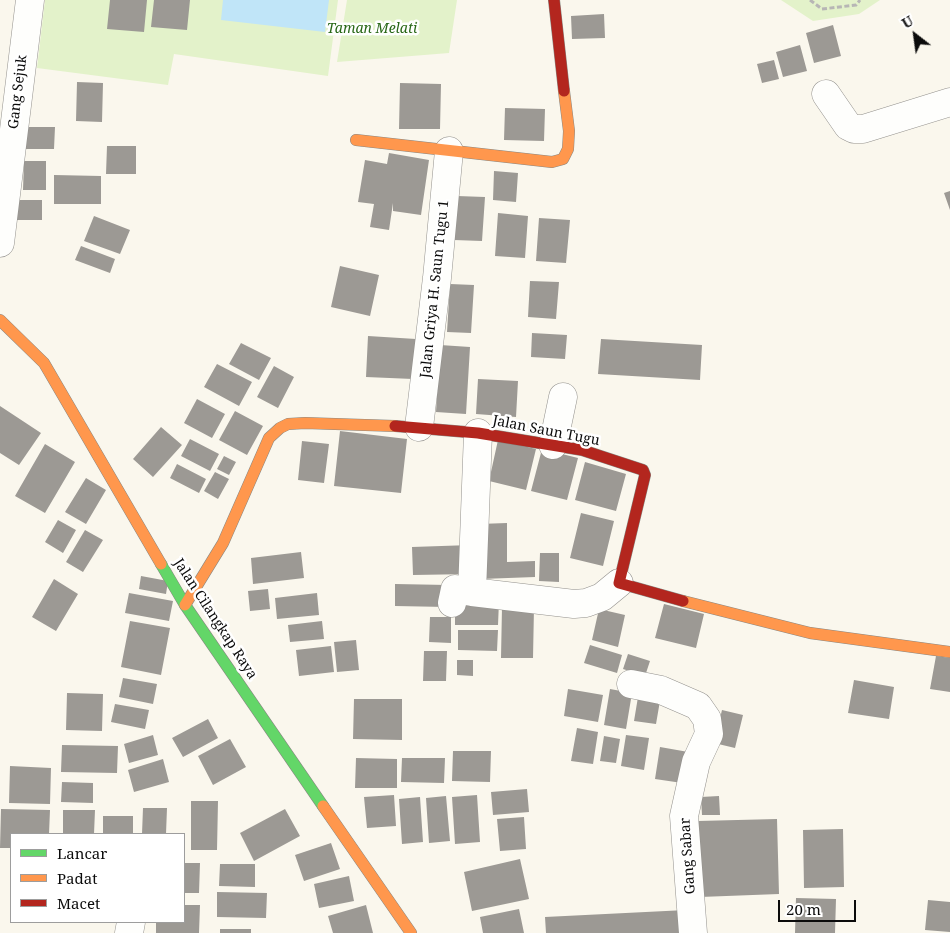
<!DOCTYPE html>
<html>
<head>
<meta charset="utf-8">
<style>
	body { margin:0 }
	#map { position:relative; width:950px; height:933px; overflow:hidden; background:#faf7ed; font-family:"Noto Serif",serif }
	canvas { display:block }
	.legend { position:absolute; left:10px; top:833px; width:175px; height:90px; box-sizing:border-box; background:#fff; border:1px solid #9d9d9d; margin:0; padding:6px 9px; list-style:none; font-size:15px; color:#0b0b0b }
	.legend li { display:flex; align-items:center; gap:10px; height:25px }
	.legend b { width:25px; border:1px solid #9d9d9d }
	.north { position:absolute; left:890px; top:10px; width:50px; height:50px; -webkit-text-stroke:4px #fff; paint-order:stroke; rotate:330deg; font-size:14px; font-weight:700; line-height:20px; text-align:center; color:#0b0b0b }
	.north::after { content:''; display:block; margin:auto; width:18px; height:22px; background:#0b0b0b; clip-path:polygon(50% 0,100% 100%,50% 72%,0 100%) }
	.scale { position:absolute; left:778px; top:900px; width:78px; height:22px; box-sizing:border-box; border:2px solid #0b0b0b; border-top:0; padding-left:6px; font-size:15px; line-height:18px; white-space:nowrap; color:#0b0b0b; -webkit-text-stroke:4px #fff; paint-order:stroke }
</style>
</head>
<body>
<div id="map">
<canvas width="950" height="933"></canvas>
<ul class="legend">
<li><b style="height:6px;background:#63d668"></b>Lancar</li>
<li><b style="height:6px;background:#ff974d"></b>Padat</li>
<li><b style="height:6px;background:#b3261e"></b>Macet</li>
</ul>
<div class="north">U</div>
<div class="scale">20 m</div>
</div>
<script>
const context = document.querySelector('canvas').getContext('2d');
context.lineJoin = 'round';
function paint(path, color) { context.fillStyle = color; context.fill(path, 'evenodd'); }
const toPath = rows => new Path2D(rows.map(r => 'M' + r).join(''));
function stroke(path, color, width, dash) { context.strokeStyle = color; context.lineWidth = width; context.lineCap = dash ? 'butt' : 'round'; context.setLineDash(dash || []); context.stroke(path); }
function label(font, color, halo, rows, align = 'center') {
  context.font = font + ' "Noto Serif",serif'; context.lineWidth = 5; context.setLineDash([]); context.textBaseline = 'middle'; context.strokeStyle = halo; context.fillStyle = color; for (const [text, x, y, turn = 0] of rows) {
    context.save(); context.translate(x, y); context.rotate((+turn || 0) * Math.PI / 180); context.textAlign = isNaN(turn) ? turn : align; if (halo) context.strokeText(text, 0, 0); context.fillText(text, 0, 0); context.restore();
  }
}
const green = toPath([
	[45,0,338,0,328,76,174,54,168,85,37,68],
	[347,0,457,0,449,53,337,62],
	[781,0,880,0,859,14,813,21]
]);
const water = toPath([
	[223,0,329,0,325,32,221,20]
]);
const building = toPath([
	[110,0,147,0,144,32,107,29],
	[154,0,190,0,187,30,151,27],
	[604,14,605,38,572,39,571,16],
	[833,25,841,56,814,63,806,33],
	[800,45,807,71,783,77,776,52],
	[774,60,779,79,762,83,757,64],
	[77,82,103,83,102,122,76,121],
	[400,83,441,84,440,129,399,129],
	[505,108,545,109,544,141,504,140],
	[25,127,55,127,54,149,24,149],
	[107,146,136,146,136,174,106,174],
	[389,153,429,160,421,215,393,211,393,203,389,230,370,227,374,204,358,202,365,160,387,164],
	[24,161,46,161,46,190,23,190],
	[494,171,518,173,516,202,493,200],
	[54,175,101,176,101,204,54,204],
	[950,191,950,210,944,193],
	[457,196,485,197,482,241,454,240],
	[14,200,42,200,42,220,14,220],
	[498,213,528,216,525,258,495,256],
	[94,216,130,230,120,254,84,241],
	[539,218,570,220,566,263,536,261],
	[81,246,115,259,110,273,75,260],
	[340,266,379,275,370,316,331,307],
	[530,281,559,282,556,319,528,317],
	[450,284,474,285,471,333,447,332],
	[532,333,567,335,565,359,531,357],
	[368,336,416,339,413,379,366,377],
	[601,339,702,345,700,380,598,374],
	[241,343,271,358,259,380,229,364],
	[440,345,470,347,466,414,436,412],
	[217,364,252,382,239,406,204,387],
	[274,366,294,377,278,408,257,397],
	[478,379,518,381,516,417,476,414],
	[197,399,225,414,212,438,184,423],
	[0,406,41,433,19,465,0,453],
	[235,411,263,426,247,455,219,440],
	[161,427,182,445,153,477,133,459],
	[340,431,407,439,401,493,334,486],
	[190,439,219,454,210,471,181,456],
	[498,440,536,449,526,490,489,481],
	[302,441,329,444,324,483,298,480],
	[45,444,75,462,45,513,15,496],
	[542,449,578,458,567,500,531,491],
	[224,456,236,462,229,475,217,469],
	[585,462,626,474,616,511,575,500],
	[177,464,206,479,199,493,170,478],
	[215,472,229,479,218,499,204,491],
	[86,478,106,490,86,524,65,512],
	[581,513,614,521,603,566,570,558],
	[58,520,76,530,63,553,45,542],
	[507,523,507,562,535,561,535,577,481,579,479,524],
	[85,530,103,540,83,572,66,562],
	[471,545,472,574,413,575,412,547],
	[301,552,304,578,253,584,251,558],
	[540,553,559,553,559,582,539,581],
	[141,576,168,581,166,594,139,589],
	[54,579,78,594,56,631,32,617],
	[395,584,448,585,447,607,395,606],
	[268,589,270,609,250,611,248,591],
	[129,593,173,601,169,621,125,613],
	[317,593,319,615,277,619,275,598],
	[455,600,499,601,498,625,455,625],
	[664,604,704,614,696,648,655,638],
	[502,607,534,607,533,658,501,658],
	[599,609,625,615,618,647,592,640],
	[430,617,451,617,451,643,429,642],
	[130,621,170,628,161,675,121,667],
	[322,621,324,639,290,642,288,625],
	[458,630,498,630,497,651,458,650],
	[356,640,359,670,337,672,334,642],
	[590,645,622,655,617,673,584,663],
	[331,646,334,672,299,676,296,650],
	[424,651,447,651,446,681,423,681],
	[628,654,650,661,645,676,623,669],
	[936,656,950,658,950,692,930,689],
	[457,660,473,660,473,676,457,675],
	[123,678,157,684,153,704,119,697],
	[854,680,894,687,889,719,848,713],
	[568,689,603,695,598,722,564,716],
	[610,689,632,693,626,729,604,725],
	[639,691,661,695,656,724,634,721],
	[67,693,103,694,102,731,66,730],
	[354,699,402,699,402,740,353,739],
	[115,704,149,710,145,729,111,722],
	[722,710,743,715,735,748,714,743],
	[208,719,218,738,183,757,172,738],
	[577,728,598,732,593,764,571,761],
	[153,735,158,755,129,763,124,744],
	[626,735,649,738,644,770,621,766],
	[604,736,620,739,616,763,600,761],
	[230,739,246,767,213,785,198,756],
	[62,745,118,746,117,773,61,772],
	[660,747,694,753,689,784,655,779],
	[453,751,491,751,490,782,452,781],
	[356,758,397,759,397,788,355,788],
	[402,758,445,758,444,783,401,782],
	[163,759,169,782,134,792,128,770],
	[10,766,51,768,50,804,9,803],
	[62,782,93,783,93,803,61,802],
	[527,789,529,812,493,815,491,792],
	[394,795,396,826,367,828,364,797],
	[477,795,480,842,455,844,452,797],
	[446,796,450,841,429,843,426,798],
	[719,796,720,815,702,815,701,797],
	[420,797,423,842,402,844,399,799],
	[191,801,218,801,217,850,191,850],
	[143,808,167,808,166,834,142,834],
	[1,809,50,810,49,834,11,834,11,848,0,848],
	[285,809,300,836,254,861,240,833],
	[63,810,95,810,94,834,63,834],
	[103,816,133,816,133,834,103,834],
	[524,817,526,849,500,851,497,819],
	[777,819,779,894,700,897,698,821],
	[843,829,844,887,804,888,803,830],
	[331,843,340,869,304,881,295,855],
	[520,859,529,899,472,911,464,872],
	[184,863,200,863,199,893,184,893],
	[220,864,255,864,255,887,219,886],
	[349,876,354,901,319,908,314,884],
	[217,892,267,893,266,918,217,917],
	[796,898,836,899,835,933,795,933],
	[928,900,950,902,950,932,925,930],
	[184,905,200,905,199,933,156,933,156,922,184,922],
	[366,905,373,933,333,933,328,916],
	[519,909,524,933,483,933,480,917],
	[686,910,687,933,546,933,545,917],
	[220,929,251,929,251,933,220,933]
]);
const path = toPath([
	[810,0,822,9,856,5,860,0]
]);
const street = toPath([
	[826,94,848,126,854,129,863,129,950,102],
	[0,243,30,0],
	[419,427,437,278,449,151],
	[478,433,472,592,574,604,586,603,602,597,619,583],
	[553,445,563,397],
	[452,603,455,589,472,592],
	[631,684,661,690,698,706,707,719,709,734,696,762,684,816,693,933],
	[129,933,131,922]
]);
const fast = toPath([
	[161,564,185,605,323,806]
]);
const slow = toPath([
	[356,140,552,162,563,159,568,149,569,131,564,91],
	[0,320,44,363,161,564],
	[683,601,810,633,950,652],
	[185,605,223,543,269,438,280,428,288,424,305,423,395,426],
	[323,806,411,933]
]);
const jam = toPath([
	[554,0,564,91],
	[395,426,478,433,582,450,643,470,645,475,619,583,683,601]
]);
const parkNames = [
	["Taman Melati",372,29]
];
const streetNames = [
	["Gang Sejuk",18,92,-83],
	["Jalan Griya H. Saun Tugu 1",435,289,-84],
	["Jalan Saun Tugu",546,431,11],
	["Jalan Cilangkap Raya",215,619,57],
	["Gang Sabar",688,856,-94]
];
paint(green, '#e3f2ca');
paint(water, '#c0e5f8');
paint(building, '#9c9994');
stroke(street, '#93918d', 29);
stroke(fast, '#898883', 12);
stroke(slow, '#898883', 12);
stroke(jam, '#898883', 12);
stroke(path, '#b7b6b5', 3, [5, 2.5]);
stroke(street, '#fefefc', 28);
stroke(fast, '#63d668', 11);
stroke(slow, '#ff974d', 11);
stroke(jam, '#b3261e', 11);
label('italic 14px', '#286716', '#fff', parkNames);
label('14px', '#0b0b0b', '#fff', streetNames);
</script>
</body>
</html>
